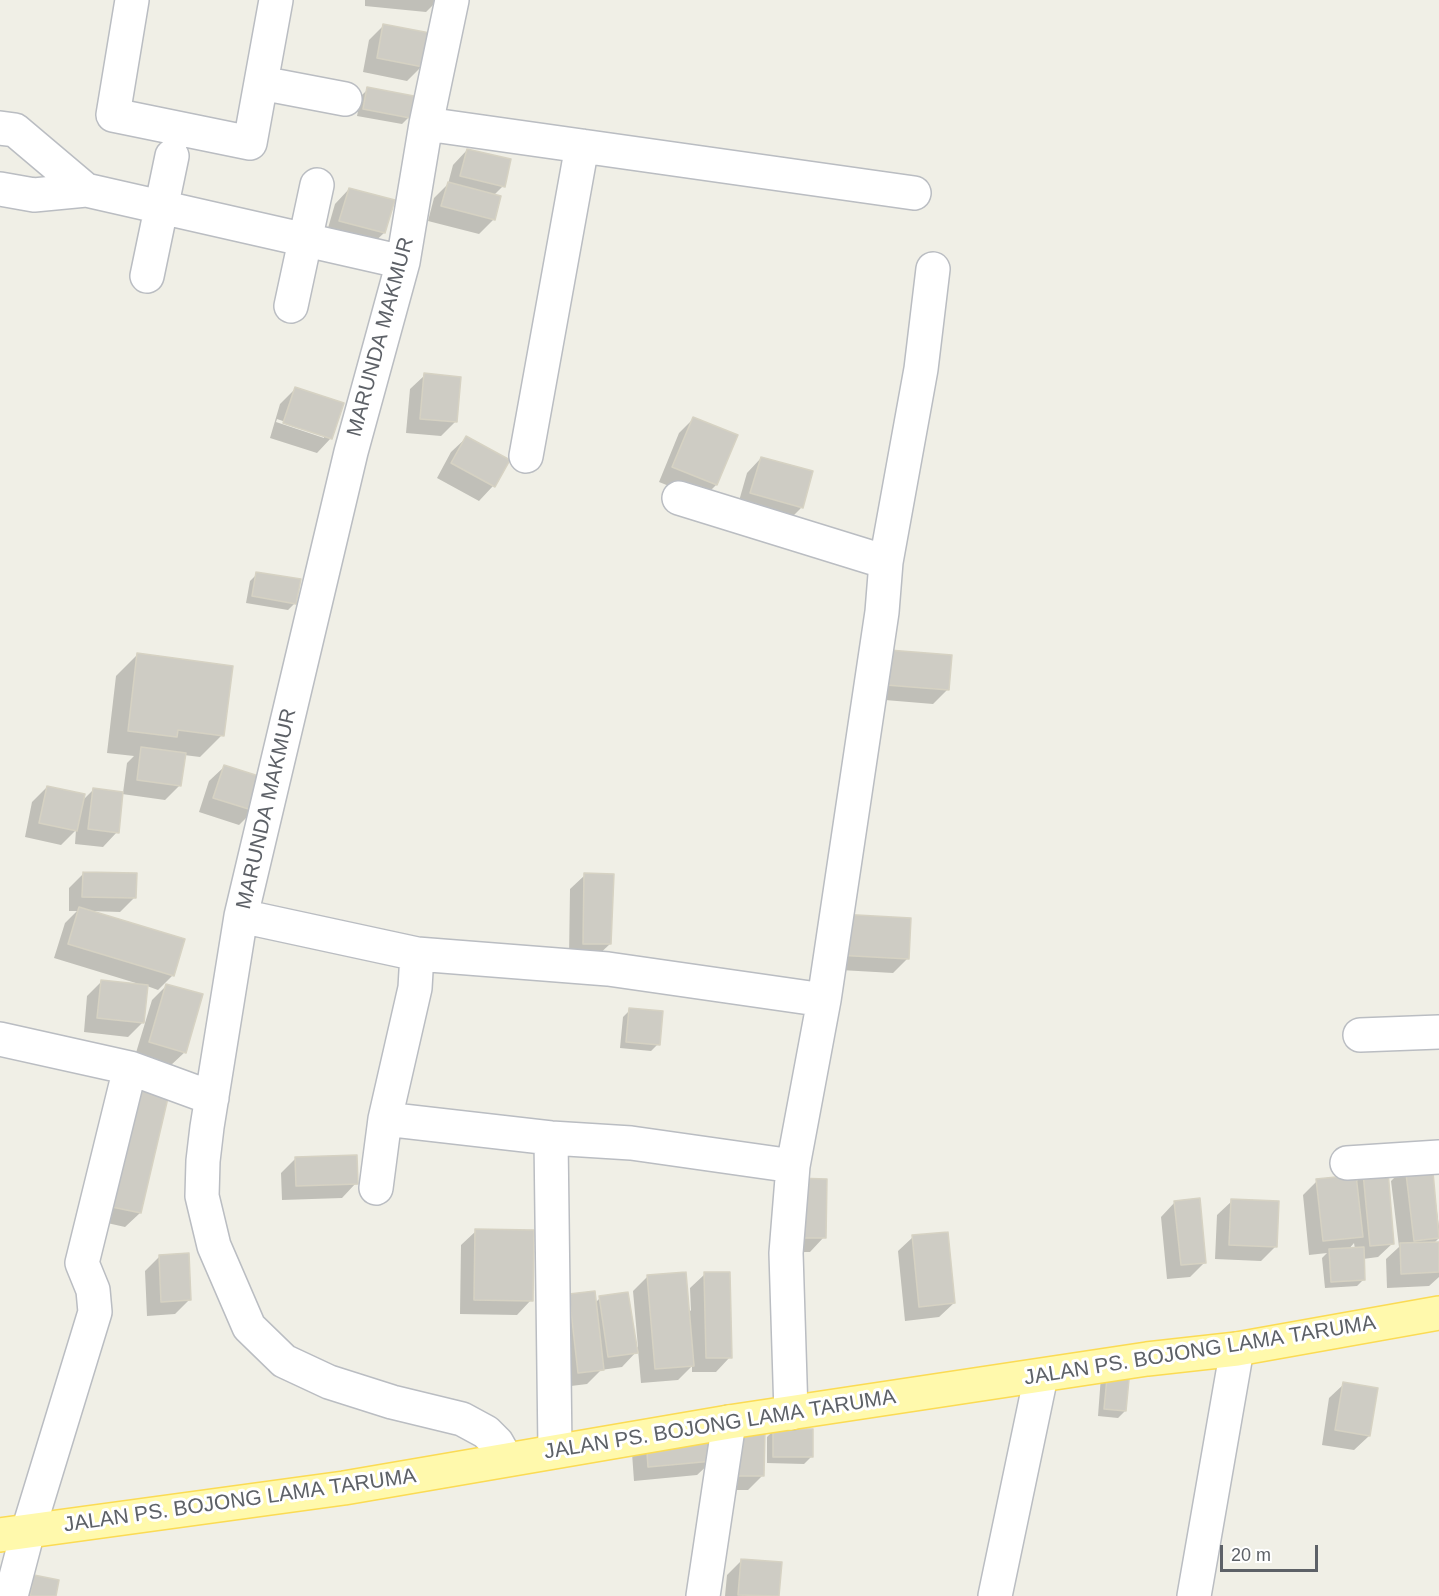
<!DOCTYPE html>
<html>
<head>
<meta charset="utf-8">
<style>
	body { margin:0 }
	#map { position:relative; width:1439px; height:1596px; overflow:hidden; background:#f0efe6; font-family:Arial,sans-serif }
	canvas { display:block }
	.scale { position:absolute; left:1220px; top:1545px; width:98px; height:27px; box-sizing:border-box; border:3px solid #5d6167; border-top:0; padding-left:8px; font-size:18px; line-height:21px; white-space:nowrap; color:#5d6167; -webkit-text-stroke:4px #fff; paint-order:stroke }
</style>
</head>
<body>
<div id="map">
<canvas width="1439" height="1596"></canvas>
<div class="scale">20 m</div>
</div>
<script>
const context = document.querySelector('canvas').getContext('2d');
context.lineJoin = 'round';
function paint(path, color) { context.fillStyle = color; context.fill(path, 'evenodd'); }
const toPath = rows => new Path2D(rows.map(r => 'M' + r).join(''));
function stroke(path, color, width, dash) { context.strokeStyle = color; context.lineWidth = width; context.lineCap = dash ? 'butt' : 'round'; context.setLineDash(dash || []); context.stroke(path); }
function label(font, color, halo, rows, align = 'center') {
  context.font = font + ' Arial,sans-serif'; context.lineWidth = 6; context.setLineDash([]); context.textBaseline = 'middle'; context.strokeStyle = halo; context.fillStyle = color; for (const [text, x, y, turn = 0] of rows) {
    context.save(); context.translate(x, y); context.rotate((+turn || 0) * Math.PI / 180); context.textAlign = isNaN(turn) ? turn : align; if (halo) context.strokeText(text, 0, 0); context.fillText(text, 0, 0); context.restore();
  }
}
const shadow = toPath([
	[365,0,438,0,426,12,365,6],
	[383,26,422,66,407,81,363,72,369,40],
	[368,89,409,117,402,124,357,116,361,96],
	[467,150,503,186,494,195,494,219,479,234,428,221,434,198,448,184,453,165],
	[349,189,384,233,369,247,326,235,335,204],
	[425,375,456,421,441,436,406,433,410,389],
	[295,389,331,438,317,453,270,438,280,404],
	[277,419,324,435,324,438,276,422],
	[693,419,716,485,702,499,659,482,679,433],
	[466,438,508,460,493,486,479,501,437,478,451,452],
	[761,458,811,472,801,508,787,522,737,508,747,473],
	[257,574,295,603,288,610,246,603,250,581],
	[138,654,222,735,200,757,184,755,180,785,165,800,122,794,117,832,103,847,75,844,76,830,61,845,25,837,32,802,47,787,82,801,93,790,123,793,127,763,134,756,107,753,116,676],
	[875,666,948,689,933,704,873,699],
	[224,767,254,810,239,825,199,812,209,781],
	[83,874,135,897,120,912,91,911,173,975,158,990,147,986,143,1022,128,1037,84,1032,87,996,102,981,139,984,54,958,65,923,77,911,69,911,69,888],
	[585,875,610,944,595,958,569,958,570,889],
	[825,930,908,958,893,973,823,969],
	[167,985,185,1052,170,1066,135,1056,152,1000],
	[630,1010,658,1044,651,1051,620,1048,623,1017],
	[123,1094,140,1213,125,1227,94,1220],
	[296,1158,356,1183,342,1198,282,1200,281,1173],
	[1431,1163,1439,1227,1439,1238,1434,1243,1439,1243,1439,1277,1429,1286,1387,1288,1386,1259,1399,1247,1391,1181,1405,1167],
	[1363,1174,1393,1243,1378,1257,1363,1259,1364,1279,1357,1286,1325,1288,1322,1258,1327,1253,1309,1255,1303,1195,1317,1181,1355,1183],
	[1354,1243,1355,1249,1348,1250],
	[780,1194,824,1237,810,1252,779,1252],
	[1232,1201,1276,1246,1261,1261,1215,1259,1217,1215],
	[1175,1202,1204,1263,1190,1277,1167,1279,1161,1217],
	[476,1231,531,1300,517,1315,460,1314,461,1245],
	[913,1237,954,1303,939,1317,905,1321,898,1251],
	[160,1256,189,1300,175,1314,147,1316,145,1271],
	[705,1274,730,1357,716,1372,692,1372,692,1366,678,1380,641,1383,638,1350,622,1367,601,1370,587,1384,563,1387,569,1296,595,1303,600,1298,636,1348,638,1347,633,1291,648,1276,691,1311,690,1288],
	[1108,1369,1125,1411,1118,1418,1098,1416,1101,1376],
	[1344,1384,1369,1436,1354,1450,1322,1445,1329,1398],
	[774,1430,811,1457,804,1464,767,1463,767,1437],
	[646,1439,712,1461,697,1475,634,1481,632,1453],
	[721,1444,762,1476,748,1490,720,1490],
	[741,1561,780,1563,777,1596,725,1596,727,1575],
	[35,1577,55,1596,25,1596,28,1584]
]);
const building = toPath([
	[383,24,430,33,423,67,377,58,383,24],
	[367,87,414,96,410,118,363,109,367,87],
	[467,149,511,159,505,187,460,176,467,149],
	[448,182,501,196,495,220,441,206,448,182],
	[349,188,395,200,385,233,339,221,349,188],
	[424,373,461,377,457,422,420,419,424,373],
	[295,387,344,403,332,439,283,423,295,387],
	[693,417,738,435,717,485,672,467,693,417],
	[466,436,510,460,495,487,451,463,466,436],
	[761,457,813,471,803,508,750,493,761,457],
	[256,572,301,579,296,604,252,596,256,572],
	[889,650,952,655,949,690,886,685,889,650],
	[137,653,233,666,224,736,178,730,177,737,128,731,137,653],
	[141,747,186,753,181,786,137,780,141,747],
	[224,765,265,778,255,811,213,798,224,765],
	[47,786,85,794,77,831,39,823,47,786],
	[93,788,123,792,119,833,88,829,93,788],
	[83,872,137,873,136,898,82,897,83,872],
	[584,873,614,874,611,944,583,944,584,873],
	[79,907,185,939,174,976,68,944,79,907],
	[839,914,911,918,909,959,836,955,839,914],
	[101,980,148,985,144,1023,97,1018,101,980],
	[166,984,203,994,186,1053,149,1042,166,984],
	[629,1008,663,1011,660,1045,626,1042,629,1008],
	[137,1077,171,1085,141,1213,107,1206,137,1077],
	[357,1155,358,1184,296,1186,295,1157,357,1155],
	[1432,1161,1439,1238,1414,1241,1405,1165,1432,1161],
	[1388,1171,1394,1244,1370,1246,1363,1173,1388,1171],
	[1356,1175,1363,1237,1323,1241,1316,1179,1356,1175],
	[794,1178,827,1179,826,1238,793,1238,794,1178],
	[1200,1198,1206,1263,1181,1265,1174,1201,1200,1198],
	[1231,1199,1279,1201,1277,1247,1229,1245,1231,1199],
	[475,1229,534,1230,533,1301,474,1300,475,1229],
	[948,1232,955,1303,919,1307,912,1235,948,1232],
	[1439,1242,1439,1272,1401,1274,1400,1243,1439,1242],
	[1364,1247,1365,1280,1331,1282,1329,1249,1364,1247],
	[189,1253,191,1300,161,1302,159,1255,189,1253],
	[686,1272,694,1366,655,1369,647,1275,686,1272],
	[704,1272,730,1272,732,1358,706,1358,704,1272],
	[595,1291,604,1370,578,1373,569,1294,595,1291],
	[628,1292,638,1353,608,1357,599,1296,628,1292],
	[1108,1368,1130,1369,1126,1411,1104,1409,1108,1368],
	[1343,1382,1378,1388,1370,1436,1335,1430,1343,1382],
	[735,1428,765,1429,764,1476,734,1476,735,1428],
	[773,1429,813,1429,813,1457,773,1457,773,1429],
	[711,1431,713,1461,648,1467,646,1437,711,1431],
	[741,1559,782,1562,779,1596,738,1595,741,1559],
	[34,1575,59,1580,56,1596,30,1596,34,1575]
]);
const minor = toPath([
	[132,0,113,115,250,143,276,0],
	[452,0,426,124,403,262,351,452,241,916,207,1127,203,1161,202,1196,214,1246,249,1327,284,1361,329,1382,392,1402,462,1419,486,1432,497,1443,506,1459],
	[261,83,345,99],
	[426,124,914,193],
	[0,128,15,130,86,190],
	[0,189,34,195,86,190,403,262],
	[147,276,172,156],
	[291,306,317,185],
	[526,456,582,146],
	[679,498,886,562,882,612,824,1000,793,1166,786,1253,791,1413],
	[886,562,921,369,933,269],
	[241,916,417,954,608,969,824,1000],
	[1360,1035,1439,1032],
	[0,1039,130,1068,212,1098],
	[385,1119,551,1138,631,1143,793,1166],
	[551,1138,555,1450],
	[1347,1163,1439,1157],
	[376,1188,385,1119,415,988,417,954],
	[11,1596,28,1531,95,1312,93,1290,82,1263,130,1068],
	[703,1596,729,1422],
	[995,1596,1041,1376],
	[1194,1596,1237,1349]
]);
const major = toPath([
	[0,1535,344,1488,729,1422,1147,1359,1237,1349,1439,1313]
]);
const streetNames = [
	["MARUNDA MAKMUR",381,337,-75],
	["MARUNDA MAKMUR",267,809,-77],
	["JALAN PS. BOJONG LAMA TARUMA",1200,1351,-9],
	["JALAN PS. BOJONG LAMA TARUMA",720,1425,-9],
	["JALAN PS. BOJONG LAMA TARUMA",240,1501,-8]
];
paint(shadow, '#0003');
paint(building, '#ceccc4');
stroke(building, '#d6d2c3', 1.5);
stroke(minor, '#babdc2', 36);
stroke(major, '#fbdb54', 36);
stroke(minor, '#fff', 33);
stroke(major, '#fff9ac', 33);
label('21px', '#5d6167', '#fff', streetNames);
</script>
</body>
</html>
